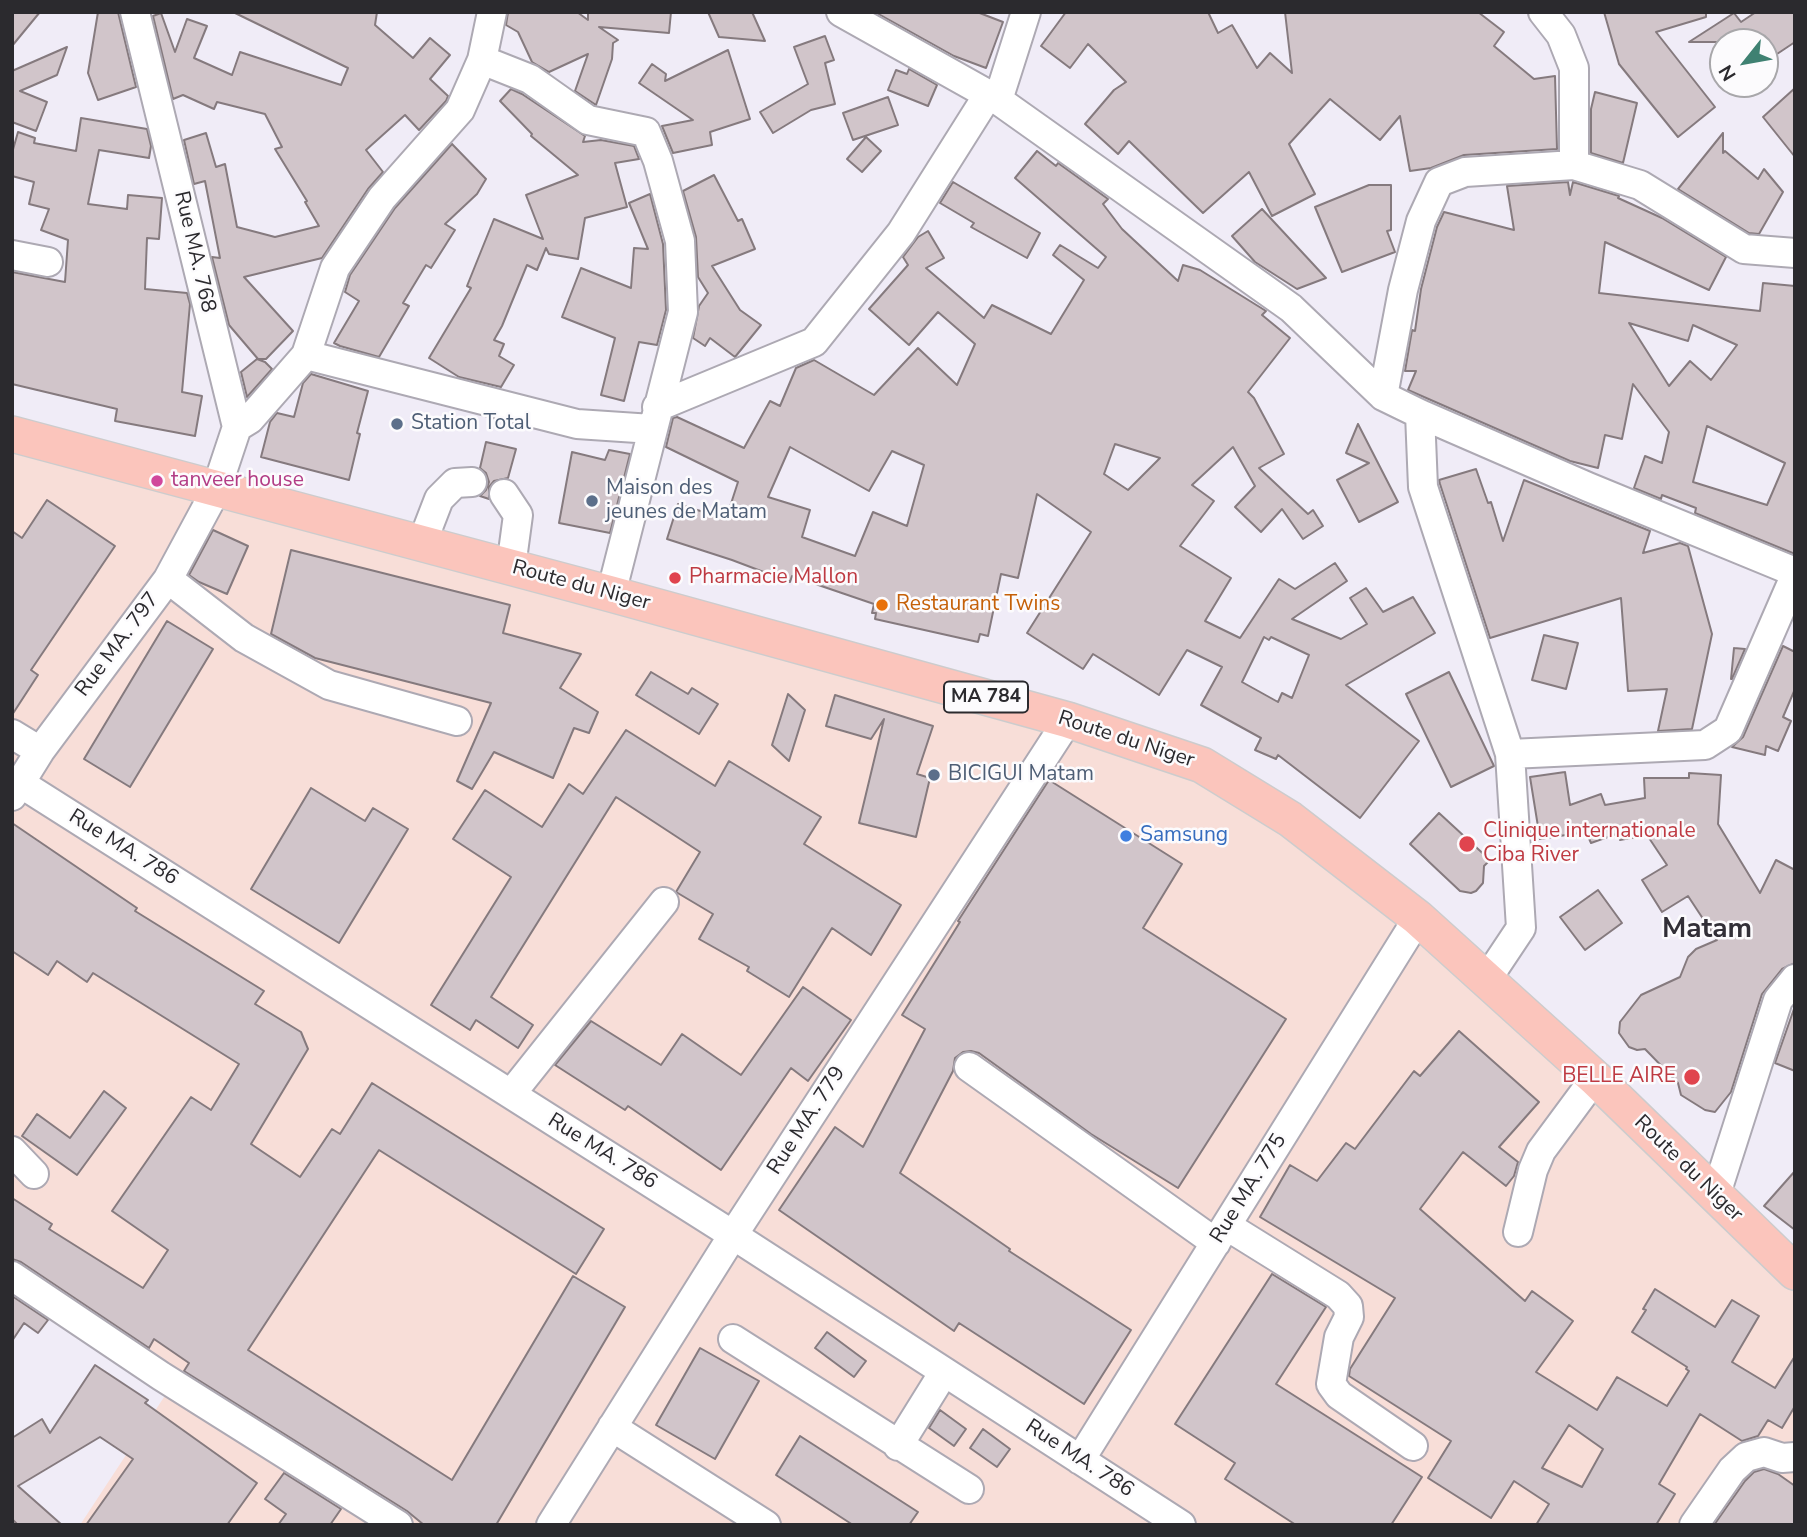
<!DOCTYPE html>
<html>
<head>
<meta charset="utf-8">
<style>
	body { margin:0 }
	#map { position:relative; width:1807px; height:1537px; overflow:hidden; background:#f0ecf7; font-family:"Nunito Sans",sans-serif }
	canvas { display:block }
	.frame { position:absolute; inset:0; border:14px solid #2b2a2e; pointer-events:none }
	.north { position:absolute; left:1709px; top:28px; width:70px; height:70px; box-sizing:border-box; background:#fcfbfd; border:2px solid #a8a7aa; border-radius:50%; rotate:239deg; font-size:19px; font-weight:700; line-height:28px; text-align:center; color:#2b2a2e }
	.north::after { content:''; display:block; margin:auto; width:24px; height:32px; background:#3f8172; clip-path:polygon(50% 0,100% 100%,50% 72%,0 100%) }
</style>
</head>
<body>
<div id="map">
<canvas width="1807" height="1537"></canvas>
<div class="frame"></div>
<div class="north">N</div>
</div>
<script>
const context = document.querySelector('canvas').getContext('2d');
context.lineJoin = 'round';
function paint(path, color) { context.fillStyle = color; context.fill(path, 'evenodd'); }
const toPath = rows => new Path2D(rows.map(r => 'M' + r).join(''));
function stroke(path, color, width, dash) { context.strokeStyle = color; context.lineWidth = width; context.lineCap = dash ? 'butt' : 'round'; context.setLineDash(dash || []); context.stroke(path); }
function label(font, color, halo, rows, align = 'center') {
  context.font = font + ' "Nunito Sans",sans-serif'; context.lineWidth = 5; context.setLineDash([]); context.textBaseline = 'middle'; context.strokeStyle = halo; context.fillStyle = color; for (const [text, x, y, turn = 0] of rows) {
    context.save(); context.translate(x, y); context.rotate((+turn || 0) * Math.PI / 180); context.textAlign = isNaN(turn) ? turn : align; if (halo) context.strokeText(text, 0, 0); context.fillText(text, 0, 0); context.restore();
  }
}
const industrial = toPath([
	[12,438,1068,720,1290,819,1795,1272,1795,1525,80,1525,168,1391,12,1280]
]);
const building = toPath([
	[12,12,40,12,12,46,12,12],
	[98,12,118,12,136,87,98,100,88,73,98,12],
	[233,12,377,12,375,25,413,58,430,38,450,55,430,79,448,96,446,101,419,130,405,115,366,150,383,172,368,189,322,258,244,277,293,331,266,359,258,359,229,325,212,257,220,258,205,181,194,184,184,140,206,133,216,167,225,164,237,227,275,237,319,226,305,202,307,201,275,149,282,147,265,114,217,102,214,109,183,95,173,99,153,16,161,13,175,52,187,19,207,26,194,58,232,75,240,52,341,85,348,68,233,12],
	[508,12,577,12,588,20,588,12,671,12,669,33,599,27,618,40,613,43,612,59,596,105,575,91,588,54,549,72,532,62,518,32,506,25,508,12],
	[708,12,752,12,765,41,719,37,708,12],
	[875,12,977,12,1003,22,986,68,954,56,875,12],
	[1066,12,1208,12,1218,33,1232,25,1257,68,1270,53,1292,73,1285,12,1478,12,1504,32,1494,46,1534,79,1555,76,1557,149,1464,155,1431,168,1410,171,1400,116,1380,140,1330,99,1289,144,1315,194,1272,216,1249,172,1203,213,1129,141,1118,154,1085,124,1114,90,1126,82,1088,44,1070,68,1041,46,1066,12],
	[1604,12,1706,12,1706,17,1656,32,1715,107,1678,137,1619,64,1604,12],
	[1756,12,1795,12,1795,42,1765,62,1765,42,1689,42,1734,13,1741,22,1756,12],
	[825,36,834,60,825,63,835,104,811,110,773,133,760,112,808,84,794,47,825,36],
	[67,47,57,75,20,91,47,102,36,131,12,122,12,71,67,47],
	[728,50,750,119,710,132,712,145,673,153,662,126,693,120,639,83,652,64,666,74,665,81,728,50],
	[909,69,937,85,928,106,888,90,896,70,907,74,909,69],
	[1795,88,1795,157,1763,117,1795,88],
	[511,89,522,94,585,136,583,142,601,140,634,146,639,159,615,163,627,207,585,218,578,259,549,254,546,248,537,270,527,265,502,326,494,340,504,344,499,356,514,365,501,387,459,377,429,358,471,288,467,286,494,219,543,239,526,195,578,175,531,136,532,134,500,101,511,89],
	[1595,92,1637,103,1623,163,1591,153,1591,109,1595,92],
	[888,97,898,125,853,140,843,113,888,97],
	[81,118,147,129,151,146,149,158,99,150,88,204,127,209,128,195,162,198,159,239,147,238,145,289,187,293,190,304,182,392,202,396,195,436,115,421,117,409,12,384,12,272,65,282,68,240,41,230,49,209,29,204,34,182,12,176,12,153,18,132,35,138,34,143,76,151,81,118],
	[1723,133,1723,153,1725,151,1758,179,1764,169,1783,192,1759,234,1749,233,1678,189,1723,133],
	[866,137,881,151,862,172,847,159,866,137],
	[452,144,486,179,477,194,445,224,455,230,431,268,426,265,403,303,409,306,379,357,340,346,334,343,359,301,345,292,350,275,395,208,452,144],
	[1037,151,1056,166,1058,163,1108,199,1103,204,1122,229,1178,281,1183,265,1200,270,1266,311,1262,315,1290,338,1248,392,1254,398,1284,454,1259,468,1308,514,1313,510,1323,526,1303,539,1282,509,1261,532,1235,507,1255,486,1233,447,1192,485,1214,501,1180,546,1231,578,1205,621,1240,638,1279,579,1295,589,1335,563,1347,581,1292,619,1341,639,1367,624,1350,598,1366,588,1383,612,1413,597,1435,633,1346,685,1419,741,1360,818,1278,755,1276,759,1255,750,1261,738,1201,705,1222,667,1187,650,1159,695,1093,654,1083,669,1027,633,1091,532,1037,494,1018,578,1001,574,988,636,980,634,978,642,875,619,876,613,872,613,874,604,792,576,790,582,732,560,667,539,678,504,726,519,738,482,666,447,673,418,677,417,744,448,770,401,780,406,796,368,814,360,874,395,918,348,957,385,975,344,938,312,909,345,869,309,908,265,903,257,918,237,928,231,944,258,926,268,984,318,992,305,1051,334,1084,280,1053,255,1060,245,1098,268,1106,257,1015,178,1037,151],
	[1115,444,1160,458,1128,490,1104,474,1115,444],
	[790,447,869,491,892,451,924,465,907,526,873,512,855,556,802,537,810,510,768,497,790,447],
	[1264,637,1269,640,1271,637,1309,655,1292,698,1282,693,1278,702,1242,682,1264,637],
	[714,175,738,221,742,219,755,249,712,266,740,310,761,325,735,357,710,338,705,346,693,338,699,306,708,293,698,277,696,237,683,191,714,175],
	[953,182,1040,233,1027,258,971,227,974,223,940,203,953,182],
	[1568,182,1570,195,1573,182,1619,196,1618,198,1662,218,1726,257,1709,290,1605,242,1599,293,1760,311,1763,283,1795,286,1795,554,1695,513,1696,508,1662,495,1661,499,1634,488,1645,456,1662,463,1669,432,1633,384,1622,439,1605,435,1598,468,1570,461,1408,390,1416,371,1405,371,1412,330,1415,331,1421,289,1437,227,1444,212,1514,230,1507,186,1568,182],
	[1629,323,1688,341,1693,325,1737,345,1711,380,1690,361,1669,386,1629,323],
	[1707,426,1785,463,1767,505,1693,482,1707,426],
	[1369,185,1391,185,1391,230,1387,231,1395,252,1342,272,1315,207,1369,185],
	[650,194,663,244,666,310,657,345,639,342,624,401,601,395,615,338,562,317,581,268,631,288,634,248,648,249,629,203,650,194],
	[1262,209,1326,278,1297,289,1255,262,1232,236,1262,209],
	[257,359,265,362,272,369,247,397,241,372,257,359],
	[311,374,368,391,357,433,360,434,349,480,261,457,270,422,277,413,294,417,303,383,311,374],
	[1358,424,1398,502,1359,522,1337,480,1369,463,1346,453,1358,424],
	[486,442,516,449,508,478,494,481,489,487,489,499,480,496,486,490,489,482,486,473,480,468,486,442],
	[609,450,630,454,610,533,559,523,572,452,605,460,609,450],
	[1476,469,1488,503,1491,502,1503,541,1524,480,1650,531,1643,553,1680,543,1688,546,1712,634,1692,729,1658,731,1667,689,1628,691,1621,598,1490,638,1440,484,1439,480,1476,469],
	[47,500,115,546,31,670,38,675,12,715,12,531,22,538,47,500],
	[213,530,248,546,227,594,199,582,189,575,213,530],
	[291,550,510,605,503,633,581,654,560,688,598,712,589,733,574,728,553,778,494,752,472,789,457,781,491,703,315,658,271,634,291,550],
	[167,621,213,649,130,787,84,759,167,621],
	[1544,635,1578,643,1566,689,1532,680,1544,635],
	[1783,646,1795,652,1795,689,1783,717,1791,721,1778,751,1766,746,1765,755,1732,747,1743,737,1783,646],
	[1734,648,1745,649,1732,679,1731,679,1734,648],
	[651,672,688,694,692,688,718,704,699,734,636,695,651,672],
	[1449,672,1494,766,1451,787,1406,694,1449,672],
	[788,694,805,710,789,761,772,745,788,694],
	[835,695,933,726,917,774,930,778,916,837,859,823,884,719,871,739,826,726,835,695],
	[626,730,715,786,729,761,821,817,804,844,901,905,871,955,832,928,789,997,747,971,749,967,699,939,713,914,676,892,700,852,616,797,491,997,533,1025,518,1048,476,1020,470,1030,431,1005,511,877,453,839,485,790,542,827,569,784,583,794,626,730],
	[1565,772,1570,805,1601,794,1605,805,1645,798,1644,778,1689,778,1689,773,1721,775,1718,824,1760,893,1776,860,1795,870,1795,963,1782,969,1762,994,1731,1092,1715,1112,1705,1110,1681,1095,1678,1083,1645,1049,1637,1050,1629,1047,1619,1033,1620,1022,1641,995,1680,977,1688,957,1696,949,1717,940,1688,896,1662,912,1642,880,1667,865,1647,835,1620,840,1619,833,1591,843,1586,832,1540,839,1530,777,1565,772],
	[1049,780,1182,864,1143,928,1286,1019,1178,1188,1091,1134,979,1053,971,1051,963,1052,955,1058,953,1071,900,1173,1010,1249,1009,1251,1131,1330,1084,1404,959,1323,954,1331,779,1210,835,1127,863,1147,925,1029,902,1015,960,922,958,921,1049,780],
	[311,788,365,821,373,808,408,829,339,943,251,889,311,788],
	[1439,813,1490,860,1484,866,1483,883,1476,891,1471,893,1460,891,1410,844,1439,813],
	[12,823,137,908,135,911,264,991,255,1004,301,1032,308,1049,251,1144,300,1177,332,1129,340,1134,372,1083,604,1229,576,1274,379,1150,248,1350,452,1480,573,1276,625,1307,496,1525,424,1525,407,1511,184,1371,189,1363,154,1339,149,1348,21,1262,12,1259,12,1198,52,1224,49,1229,143,1288,168,1250,112,1211,191,1097,211,1110,239,1064,93,973,87,982,57,961,48,975,12,951,12,823],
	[1598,890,1622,923,1585,950,1560,917,1598,890],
	[803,987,851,1020,808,1081,791,1068,721,1170,628,1106,625,1110,555,1065,591,1021,661,1065,682,1034,741,1075,803,987],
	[1795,1006,1795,1071,1775,1063,1795,1006],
	[1459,1031,1539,1102,1499,1147,1518,1162,1514,1176,1506,1186,1463,1152,1420,1209,1525,1301,1532,1291,1573,1321,1536,1372,1597,1410,1617,1377,1667,1406,1689,1371,1686,1369,1687,1367,1632,1332,1646,1310,1643,1309,1655,1289,1715,1327,1732,1300,1759,1316,1732,1362,1775,1388,1795,1356,1795,1406,1782,1428,1768,1420,1758,1436,1742,1441,1700,1414,1659,1484,1675,1494,1656,1525,1536,1525,1549,1504,1514,1481,1491,1518,1428,1478,1451,1441,1349,1376,1350,1369,1395,1298,1260,1217,1290,1165,1317,1181,1346,1143,1355,1149,1414,1071,1420,1076,1459,1031],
	[1569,1425,1603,1449,1582,1487,1542,1468,1569,1425],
	[104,1091,126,1108,77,1175,22,1136,37,1114,70,1138,104,1091],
	[1795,1171,1795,1230,1764,1206,1795,1171],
	[1272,1274,1326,1307,1276,1384,1422,1477,1391,1525,1296,1525,1225,1479,1235,1463,1175,1424,1272,1274],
	[12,1296,48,1320,38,1333,24,1323,12,1341,12,1296],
	[827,1332,866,1361,854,1377,815,1348,827,1332],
	[700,1348,759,1381,715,1459,656,1425,700,1348],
	[95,1365,148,1400,145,1403,257,1483,227,1525,86,1525,133,1459,100,1437,18,1486,62,1525,18,1525,12,1519,12,1438,42,1419,50,1433,95,1365],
	[940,1410,966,1429,954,1446,929,1428,940,1410],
	[983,1429,1010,1449,997,1467,970,1448,983,1429],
	[800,1436,918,1512,909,1525,853,1525,776,1475,800,1436],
	[1764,1469,1778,1474,1795,1486,1795,1525,1714,1525,1745,1481,1754,1472,1764,1469],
	[284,1473,341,1509,330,1525,278,1525,286,1514,265,1499,284,1473]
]);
const minor = toPath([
	[841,12,998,100,1291,308,1383,396,1420,414,1588,487,1795,572],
	[1543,12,1561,35,1574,68,1574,165,1640,185,1744,249,1795,253],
	[482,60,530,79,588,120,646,132,658,161,680,241,683,312,611,594],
	[998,100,1026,12],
	[12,255,48,262],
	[306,355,577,424,652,429],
	[1383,396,1403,290,1421,221,1439,182,1465,172,1574,165],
	[657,407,814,342,901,233,988,95],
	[1420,414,1423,487,1510,754,1521,928,1487,979],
	[237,427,250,419,306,355,335,268,382,198,460,110,482,60,492,12],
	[504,494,518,515,511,567],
	[422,543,439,499,455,483,472,482],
	[168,579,244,638,329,685,457,721],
	[12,734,40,751],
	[1510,754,1705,745,1728,730,1795,576],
	[20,783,733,1235,1181,1525],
	[12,796,40,751,168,579,216,490,237,427,135,12],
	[969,1067,1216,1243],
	[511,1094,664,902],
	[12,1151,34,1174],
	[1715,1197,1778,1000,1795,979],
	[1227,1226,1338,1295,1348,1306,1349,1317,1339,1337,1331,1384,1339,1395,1413,1446],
	[1518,1232,1533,1170,1541,1151,1595,1078],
	[12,1276,161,1376,398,1525],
	[733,1339,969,1489],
	[612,1427,766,1525],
	[898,1446,944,1372],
	[1080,1460,1418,918],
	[551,1525,733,1235,1068,720],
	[1694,1525,1732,1470,1746,1457,1764,1452,1782,1458,1795,1457]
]);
const major = toPath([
	[12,434,611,594,1068,720,1202,765,1290,819,1418,918,1595,1078,1795,1272]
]);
const markers = [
	[397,424,7,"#5c6f8a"],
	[157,481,7,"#d1479c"],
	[592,501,7,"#5c6f8a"],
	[675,578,7,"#e0444e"],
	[882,605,7,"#e8710a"],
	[934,775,7,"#5c6f8a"],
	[1126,836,7,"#3f7fe0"],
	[1467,844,9,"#e0444e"],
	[1692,1077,9,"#e0444e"]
];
const shields = [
	[986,697,84]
];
const shieldNames = [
	["MA 784",986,697]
];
const streetNames = [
	["Rue MA. 768",194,252,77],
	["Route du Niger",581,586,15],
	["Rue MA. 797",118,645,-53],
	["Route du Niger",1126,740,18],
	["Rue MA. 786",123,848,32],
	["Rue MA. 779",807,1121,-57],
	["Rue MA. 786",602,1152,32],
	["Route du Niger",1688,1169,44],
	["Rue MA. 775",1249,1189,-58],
	["Rue MA. 786",1079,1459,33]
];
const serviceNames = [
	["Station Total",411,424],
	["Maison des",606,489],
	["jeunes de Matam",606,513],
	["BICIGUI Matam",948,775]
];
const hotelNames = [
	["tanveer house",171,481]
];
const healthNames = [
	["Pharmacie Mallon",689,578],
	["Clinique internationale",1483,832],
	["Ciba River",1483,856],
	["BELLE AIRE",1676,1077,"right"]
];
const foodNames = [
	["Restaurant Twins",896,605]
];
const shopNames = [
	["Samsung",1140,836]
];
const districtNames = [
	["Matam",1707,930]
];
paint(industrial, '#f8ded8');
paint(building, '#d1c5ca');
stroke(building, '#857a7e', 2);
stroke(minor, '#ada9b3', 32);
stroke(major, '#cccccd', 38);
stroke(minor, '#fff', 28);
stroke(major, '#fbc5bc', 35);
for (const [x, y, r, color] of markers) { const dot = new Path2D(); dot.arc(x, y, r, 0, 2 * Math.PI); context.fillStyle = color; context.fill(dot); stroke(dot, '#fcfbfd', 2.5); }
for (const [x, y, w] of shields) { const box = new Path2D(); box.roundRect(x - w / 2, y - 15.5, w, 31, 5); context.fillStyle = '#fcfbfd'; context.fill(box); stroke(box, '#2b2a2e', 2); }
label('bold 19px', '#2b2a2e', null, shieldNames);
label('21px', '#2b2a2e', '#fcfbfd', streetNames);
label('21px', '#4e5e75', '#fcfbfd', serviceNames, 'left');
label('21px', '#b23c85', '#fcfbfd', hotelNames, 'left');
label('21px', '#be3a42', '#fcfbfd', healthNames, 'left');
label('21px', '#c56008', '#fcfbfd', foodNames, 'left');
label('21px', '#366cbe', '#fcfbfd', shopNames, 'left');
label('bold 28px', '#322f37', '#fcfbfd', districtNames);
</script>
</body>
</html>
